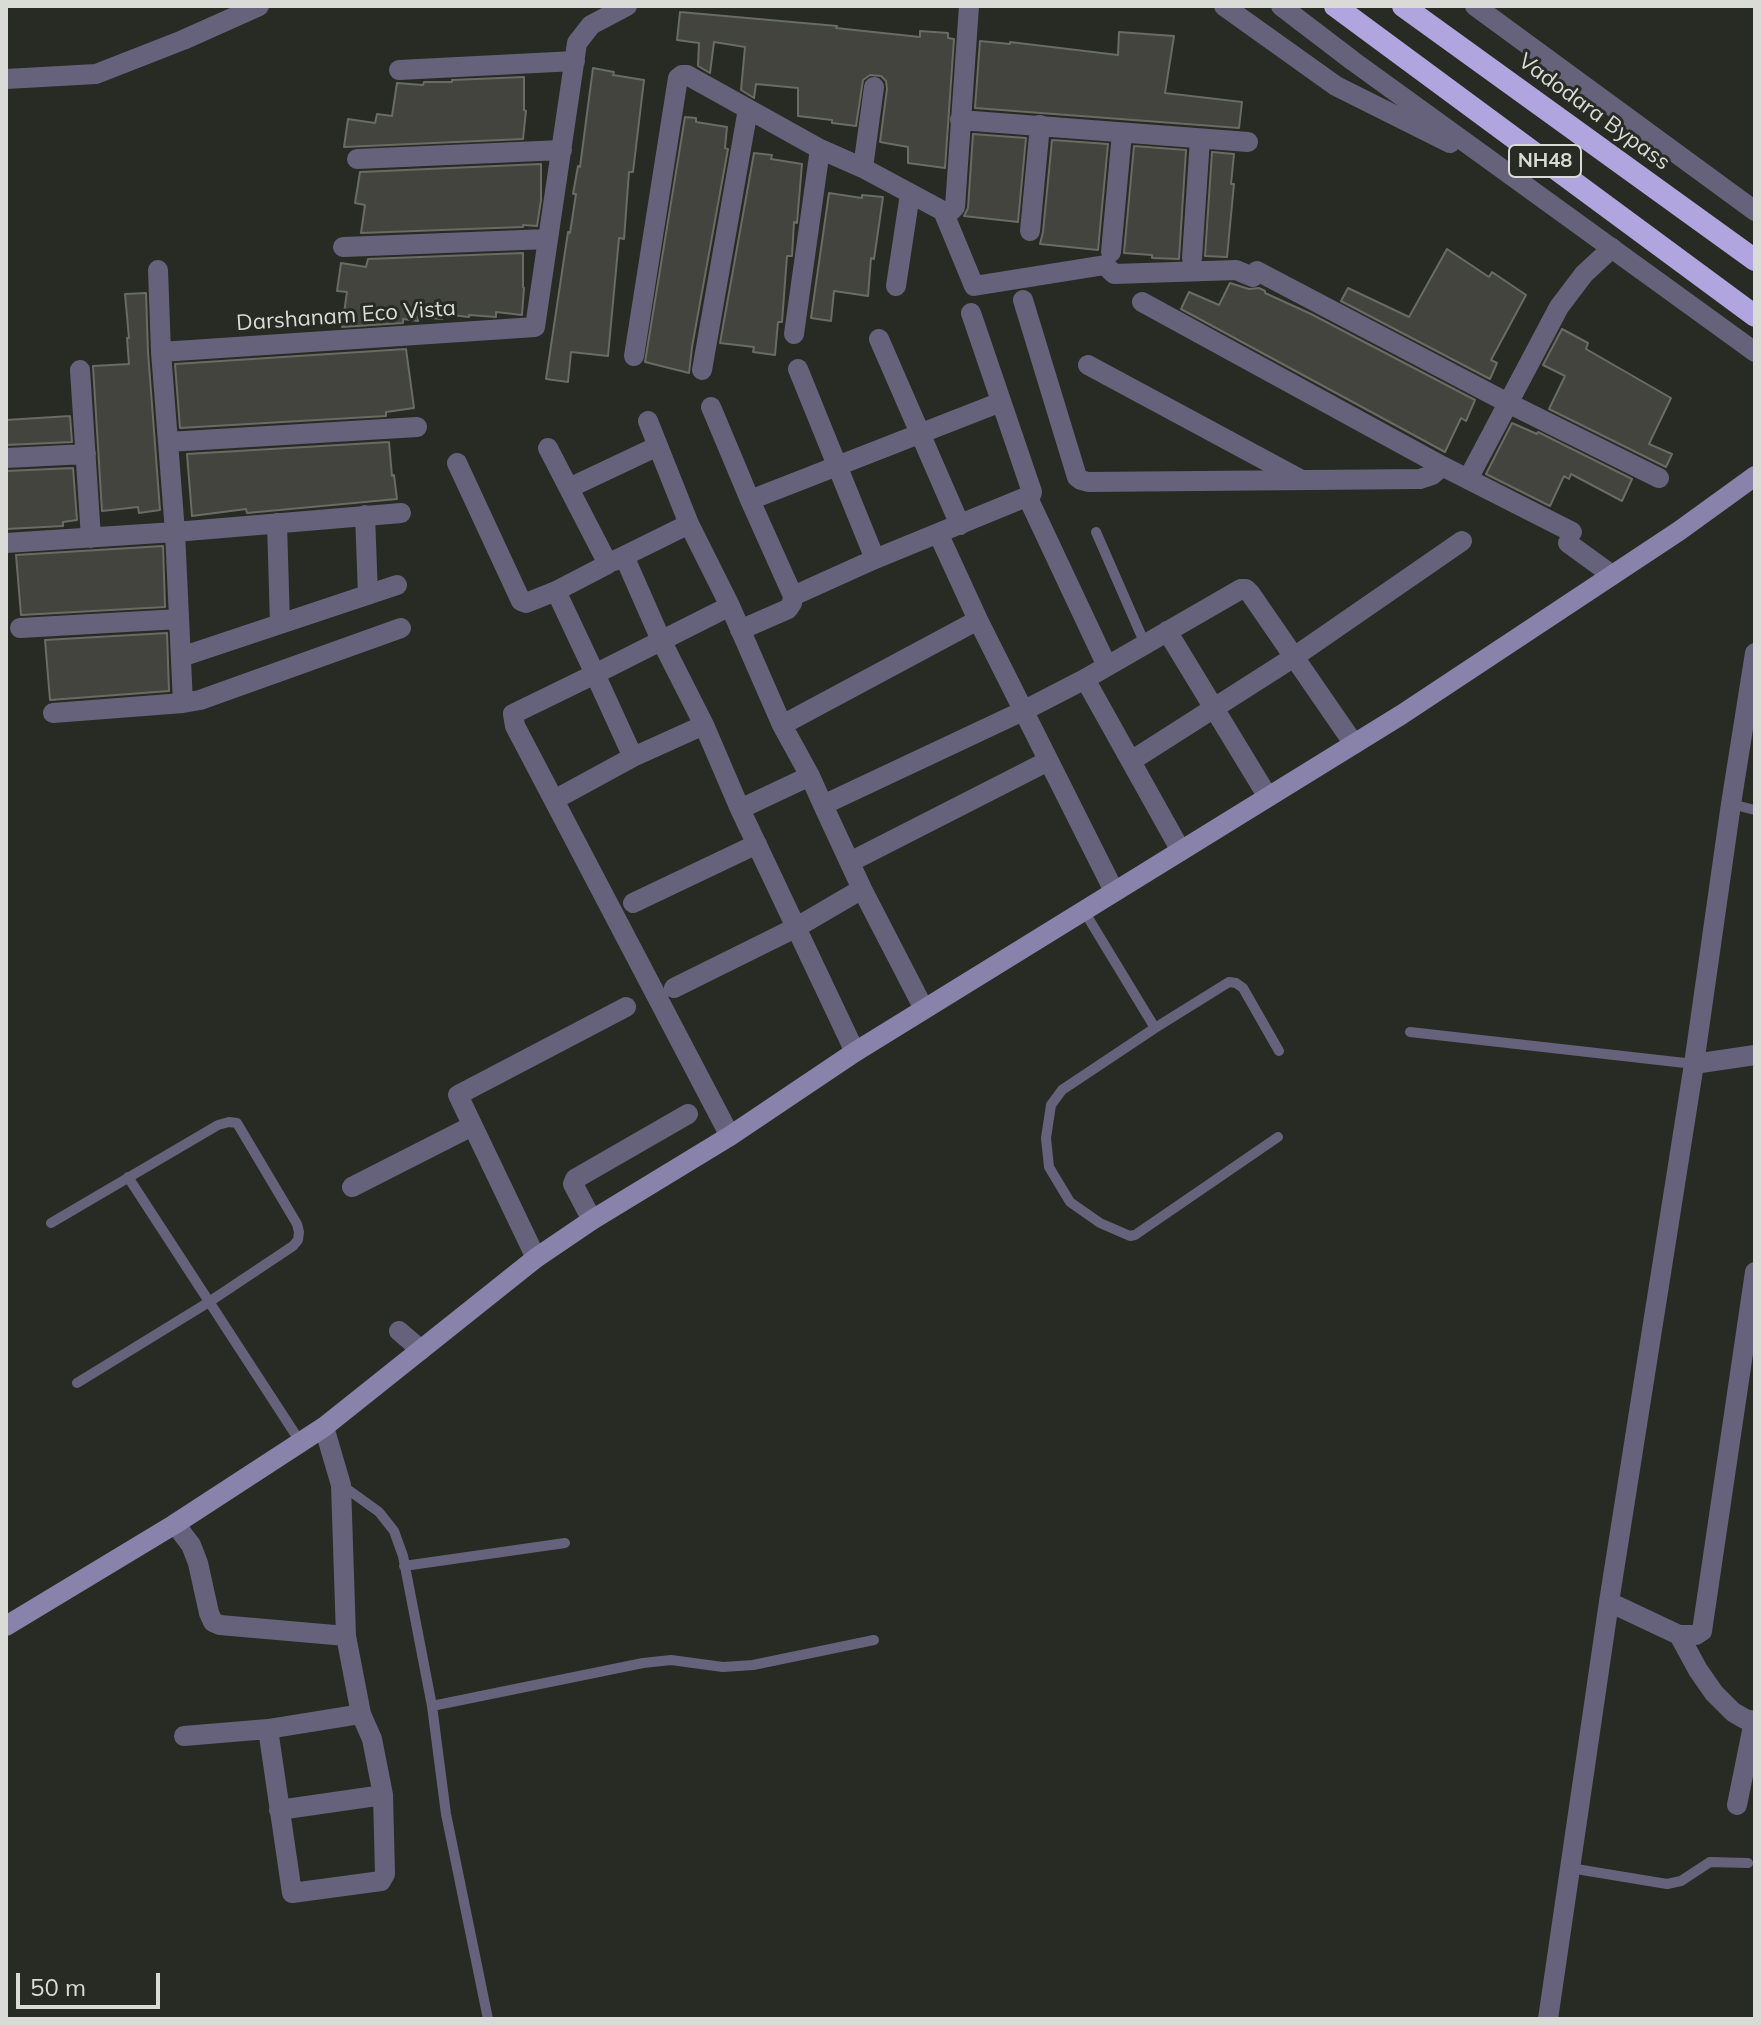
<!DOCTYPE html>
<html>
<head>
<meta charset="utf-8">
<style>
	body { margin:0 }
	#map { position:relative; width:1761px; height:2025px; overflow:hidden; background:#282a24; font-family:Mulish,sans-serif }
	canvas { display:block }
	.frame { position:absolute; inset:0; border:8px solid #dadbd7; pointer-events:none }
	.scale { position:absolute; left:16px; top:1973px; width:144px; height:36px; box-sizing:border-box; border:4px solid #dadbd7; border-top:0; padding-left:10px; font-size:24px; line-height:28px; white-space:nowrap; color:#dadbd7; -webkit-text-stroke:6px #282a24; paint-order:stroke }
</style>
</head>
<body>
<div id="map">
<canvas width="1761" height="2025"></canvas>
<div class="frame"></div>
<div class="scale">50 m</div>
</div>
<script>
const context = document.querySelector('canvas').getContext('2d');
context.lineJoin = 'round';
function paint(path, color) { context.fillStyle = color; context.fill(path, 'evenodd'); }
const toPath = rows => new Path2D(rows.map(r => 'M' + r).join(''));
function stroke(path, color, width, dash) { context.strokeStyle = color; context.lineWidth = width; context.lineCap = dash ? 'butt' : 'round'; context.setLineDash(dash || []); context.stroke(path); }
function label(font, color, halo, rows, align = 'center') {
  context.font = font + ' Mulish,sans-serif'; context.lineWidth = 6; context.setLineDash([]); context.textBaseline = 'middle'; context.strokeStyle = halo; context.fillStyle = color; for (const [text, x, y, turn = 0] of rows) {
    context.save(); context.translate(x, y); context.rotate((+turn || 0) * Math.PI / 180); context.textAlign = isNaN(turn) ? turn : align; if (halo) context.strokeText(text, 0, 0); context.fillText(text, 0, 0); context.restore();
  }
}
const building = toPath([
	[680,12,837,26,836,28,920,37,920,31,948,33,948,38,954,39,945,168,908,163,908,147,880,142,887,89,886,81,881,76,870,75,863,80,856,126,832,123,832,120,798,116,798,88,756,84,754,98,741,90,745,47,714,42,710,73,698,66,699,43,677,40,680,12],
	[1119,32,1174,36,1165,93,1242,102,1239,128,975,108,980,41,1010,44,1010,42,1118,55,1119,32],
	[593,68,614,72,613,75,644,80,633,172,629,172,624,239,619,238,608,356,571,352,568,382,546,379,568,232,570,233,576,194,573,194,578,166,580,167,593,68],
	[524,77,524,110,526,111,523,139,344,147,348,119,375,123,377,114,392,116,397,83,423,85,424,82,452,82,452,80,524,77],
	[685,117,696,118,696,122,727,127,725,148,728,149,692,347,689,373,645,362,685,117],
	[973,134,1026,138,1018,222,964,216,968,208,973,134],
	[1052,140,1108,144,1098,250,1040,244,1043,232,1052,140],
	[1134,146,1186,150,1179,259,1152,258,1152,255,1124,253,1134,146],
	[1212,152,1234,154,1231,184,1234,184,1227,257,1205,256,1212,152],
	[754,153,772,155,771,159,802,164,797,223,794,222,792,256,787,256,782,322,778,322,775,355,753,352,754,347,720,343,754,153],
	[541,164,541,200,537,226,523,225,523,227,361,233,365,205,355,203,360,172,541,164],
	[829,193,862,198,862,195,883,197,874,259,871,258,868,296,834,291,831,321,811,318,829,193],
	[1447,249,1489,277,1492,272,1526,295,1491,360,1497,363,1490,379,1341,301,1348,288,1409,317,1447,249],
	[523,253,523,287,524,288,522,315,496,312,496,317,469,315,469,317,443,314,442,319,418,317,418,321,403,319,403,323,342,327,347,292,337,291,341,263,366,267,368,259,523,253],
	[1230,283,1249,289,1259,288,1265,291,1265,293,1311,314,1475,400,1466,421,1461,418,1445,452,1181,309,1189,292,1219,305,1230,283],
	[146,293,148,352,160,510,139,513,138,507,102,511,93,366,129,364,127,338,129,338,125,294,146,293],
	[1562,329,1588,343,1586,349,1671,398,1649,444,1672,454,1666,467,1549,409,1565,376,1543,365,1562,329],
	[406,349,414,408,386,412,386,416,180,428,175,364,406,349],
	[70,416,72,442,6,445,6,420,70,416],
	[1512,423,1537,434,1538,432,1632,479,1622,501,1571,474,1569,479,1564,476,1550,506,1486,474,1512,423],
	[389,442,392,476,394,475,397,499,247,513,246,509,192,516,187,454,389,442],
	[73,468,77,520,63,522,63,526,6,529,6,471,73,468],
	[163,546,165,607,21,615,16,555,163,546],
	[167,633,169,691,50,700,45,640,167,633]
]);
const service = toPath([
	[1096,532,1145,644],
	[1731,804,1755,810],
	[1084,911,1155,1028],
	[1410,1032,1694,1064],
	[1278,1137,1135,1235,1130,1236,1100,1223,1070,1202,1049,1167,1046,1138,1051,1105,1062,1090,1155,1028,1229,982,1236,983,1243,988,1279,1051],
	[128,1177,301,1443],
	[51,1223,218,1125,229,1122,237,1123,297,1224,299,1232,298,1240,293,1246,209,1302,77,1383],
	[343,1486,379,1512,394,1531,403,1556,432,1706,446,1814,488,2019],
	[404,1566,565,1543],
	[432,1706,643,1663,671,1660,723,1667,753,1665,874,1640],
	[1570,1868,1667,1884,1681,1881,1710,1862,1748,1863]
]);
const minor = toPath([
	[399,70,575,61],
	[960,120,1248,142],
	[357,159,562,150],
	[863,168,874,87],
	[943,211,974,286,1105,265,1114,274,1236,270,1253,277],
	[1030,231,1040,125],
	[343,247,548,239],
	[1111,252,1122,133],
	[1192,258,1200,139],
	[158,270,161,352],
	[1257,271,1508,403,1659,478],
	[896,286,910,194],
	[1023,300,1077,477,1081,480,1088,482,1420,479,1432,475,1442,466],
	[1142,302,1442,466,1572,532],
	[794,334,820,149],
	[879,339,960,525],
	[634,356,678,78,682,75,687,75,820,149,863,168,943,211,951,211,955,207,969,6],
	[1088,365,1298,478],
	[798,369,875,559,1031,495,1032,492,971,313],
	[80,370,91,538],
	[702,370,748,109],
	[711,407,750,500,793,596,875,559],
	[168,442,417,427],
	[6,458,86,454],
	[457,463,521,601,526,603,556,591,608,564,548,448],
	[1468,479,1559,307,1584,274,1612,248],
	[569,488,658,446],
	[1028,498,1107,666],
	[750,500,1001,402],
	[365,515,368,595],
	[277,523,280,624],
	[938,533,978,620,1114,891],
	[6,543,175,532,401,513],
	[1568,543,1612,575],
	[624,556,661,640,704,725],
	[614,561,689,524],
	[556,591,595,674,730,606,689,524,648,421],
	[730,606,782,725],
	[20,628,179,619],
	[740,630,788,609,792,603,793,596],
	[1167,631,1268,797],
	[181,657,397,585],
	[1085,679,1181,851],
	[183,703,200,700,401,628],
	[53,713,183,703,175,532,161,352,535,327,577,43,591,25,627,6],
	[633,757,595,674,513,714,515,726,730,1136],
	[1131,761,1294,657,1462,541],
	[810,776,740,809,855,1052],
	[554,800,633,757,704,725,740,809],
	[823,805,810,776,782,725,978,620],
	[850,862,1048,761],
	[633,903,757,844],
	[674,988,797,927,862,889],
	[924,1009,862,889,823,805,1025,710,1085,679,1241,589,1246,589,1250,593,1354,744],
	[1694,1064,1755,1055],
	[352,1187,472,1126],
	[592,1220,573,1184,575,1179,688,1114],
	[536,1258,458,1095,626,1007],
	[399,1331,421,1350],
	[175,1524,191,1545,198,1563,209,1613,213,1622,220,1625,346,1636],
	[1609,1602,1679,1635,1696,1635,1702,1631,1755,1272],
	[1679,1635,1698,1670,1714,1693,1733,1712,1745,1719,1755,1721],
	[268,1729,292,1893,381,1881,385,1874,383,1795,372,1739,361,1714,346,1636,341,1485,324,1427],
	[184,1736,268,1729,361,1714],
	[1737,1805,1754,1721],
	[279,1810,383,1795],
	[1548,2019,1609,1602,1694,1064,1731,804,1755,653]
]);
const tertiary = toPath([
	[1224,6,1336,86,1450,143],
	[1281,6,1353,61,1755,352],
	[1475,6,1755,211],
	[6,79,96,74,183,40,259,6]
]);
const secondary = toPath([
	[6,1626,175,1524,324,1427,536,1258,592,1220,730,1136,855,1052,1401,715,1679,531,1755,476]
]);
const trunk = toPath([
	[1335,6,1755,316],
	[1403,6,1755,260]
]);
const shields = [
	[1545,161,72]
];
const shieldNames = [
	["NH48",1545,161]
];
const streetNames = [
	["Vadodara Bypass",1594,112,36],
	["Darshanam Eco Vista",346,316,-4]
];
paint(building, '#42443d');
stroke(building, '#696b64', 2);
stroke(service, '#67627b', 10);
stroke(minor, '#67627b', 20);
stroke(tertiary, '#67627b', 20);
stroke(secondary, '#8982aa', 20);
stroke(trunk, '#b0a5de', 22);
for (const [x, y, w] of shields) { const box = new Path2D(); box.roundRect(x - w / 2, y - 16, w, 32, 6); context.fillStyle = '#282a24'; context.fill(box); stroke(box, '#dadbd7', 2); }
label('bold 20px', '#dadbd7', null, shieldNames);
label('22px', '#dadbd7', '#282a24', streetNames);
</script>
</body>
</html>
